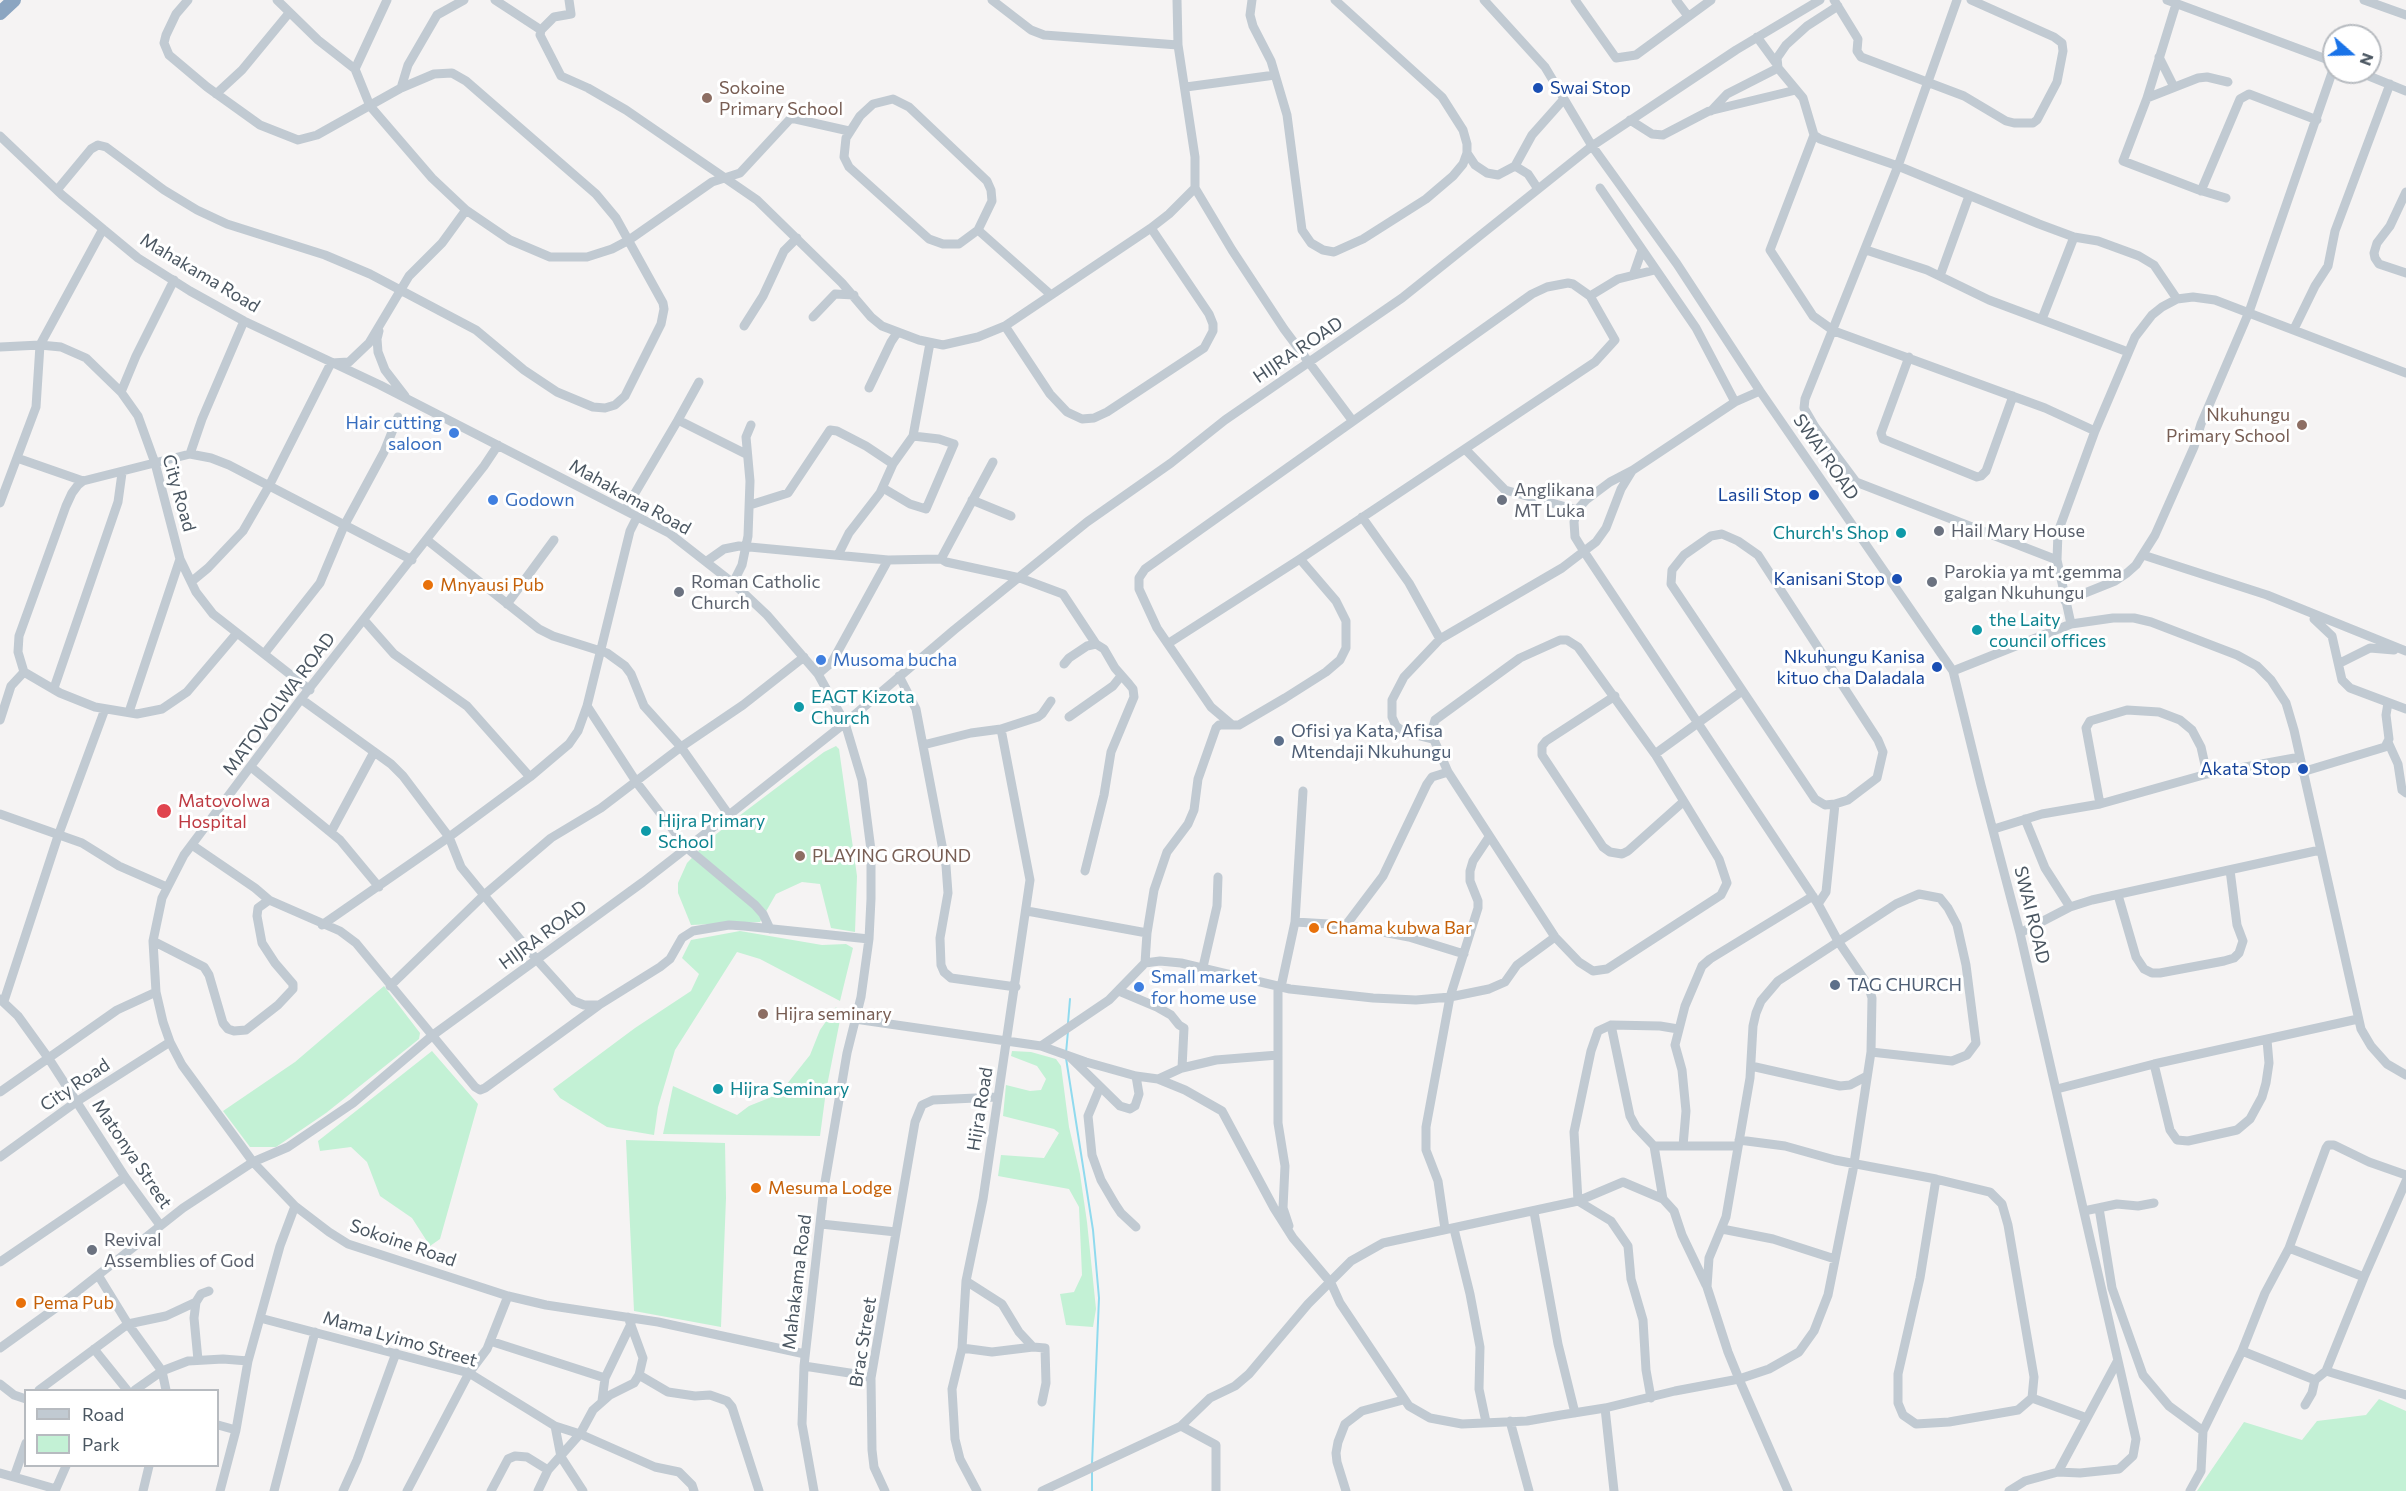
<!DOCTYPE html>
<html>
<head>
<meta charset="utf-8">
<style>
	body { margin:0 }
	#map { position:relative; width:2406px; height:1491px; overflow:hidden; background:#f5f3f3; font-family:Commissioner,sans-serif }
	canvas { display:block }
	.legend { position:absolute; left:24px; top:1389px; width:195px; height:78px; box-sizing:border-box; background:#fff; border:2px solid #b7bbc0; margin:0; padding:8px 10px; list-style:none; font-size:18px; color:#4a5661 }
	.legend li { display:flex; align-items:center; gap:12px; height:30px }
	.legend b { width:30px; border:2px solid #b7bbc0 }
	.north { position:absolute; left:2322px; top:24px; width:60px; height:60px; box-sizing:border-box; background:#fff; border:2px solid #b7bbc0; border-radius:50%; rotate:110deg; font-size:16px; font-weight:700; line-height:24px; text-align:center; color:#4a5661 }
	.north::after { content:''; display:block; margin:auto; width:21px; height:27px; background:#1a73e8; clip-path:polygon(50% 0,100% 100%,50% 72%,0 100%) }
</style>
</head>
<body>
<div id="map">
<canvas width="2406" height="1491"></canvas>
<ul class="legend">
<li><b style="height:8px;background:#c1cad2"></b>Road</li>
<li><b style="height:16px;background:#c3f1d5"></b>Park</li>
</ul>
<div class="north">N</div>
</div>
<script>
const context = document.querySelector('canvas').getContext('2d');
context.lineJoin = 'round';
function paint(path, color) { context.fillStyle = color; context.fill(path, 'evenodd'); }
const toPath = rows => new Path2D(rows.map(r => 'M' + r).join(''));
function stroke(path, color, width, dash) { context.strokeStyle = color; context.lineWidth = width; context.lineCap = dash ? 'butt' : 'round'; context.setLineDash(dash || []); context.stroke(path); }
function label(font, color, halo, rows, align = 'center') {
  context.font = font + ' Commissioner,sans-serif'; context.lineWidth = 6; context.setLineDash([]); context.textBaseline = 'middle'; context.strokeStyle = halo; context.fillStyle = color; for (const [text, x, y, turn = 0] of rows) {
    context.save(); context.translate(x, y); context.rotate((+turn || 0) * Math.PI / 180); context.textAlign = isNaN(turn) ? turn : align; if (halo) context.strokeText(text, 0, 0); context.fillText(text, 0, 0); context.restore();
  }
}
const green = toPath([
	[836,746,839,749,857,876,855,932,831,928,820,884,802,882,776,894,760,922,691,925,678,893,678,883,687,863,710,839,743,813,824,752],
	[740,931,822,945,846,944,853,948,840,1001,760,959,737,952,675,1050,658,1107,654,1135,607,1127,560,1098,553,1089,635,1028,691,991,699,974,682,958,691,940],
	[384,986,420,1033,419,1039,326,1113,276,1147,250,1147,223,1111,295,1062],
	[836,1007,841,1015,826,1091,820,1136,663,1134,673,1086,737,1115,749,1106,779,1094,810,1055,820,1030],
	[432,1051,478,1104,440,1239,430,1246,412,1218,380,1196,367,1162,351,1147,320,1151,318,1141],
	[1012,1051,1031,1052,1056,1059,1061,1066,1069,1127,1080,1174,1087,1222,1096,1309,1093,1327,1066,1325,1060,1294,1074,1292,1082,1275,1079,1207,1069,1189,998,1176,1001,1155,1044,1158,1059,1133,1054,1129,1003,1116,1006,1085,1030,1091,1041,1090,1046,1079,1037,1066,1011,1056],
	[626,1140,725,1143,726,1198,721,1327,634,1311],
	[2379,1399,2406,1411,2406,1491,2197,1491,2244,1422,2302,1440,2317,1421,2366,1415]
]);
const stream = toPath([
	[1068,1023,1070,999],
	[1066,1053,1068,1031],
	[1066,1058,1093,1230,1099,1298,1092,1464],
	[1092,1491,1092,1470]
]);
const minor = toPath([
	[188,0,176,14,166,35,164,43,169,55,207,87,260,125,298,140,317,135,401,88,408,65,437,15,464,0],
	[277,0,318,40,355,69,370,106,432,178,466,210,510,240,550,257,587,257,612,249,629,240,712,182,740,173,791,118,849,131],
	[495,0,541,30],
	[569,0,571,14,554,17,541,30,540,35,561,76,588,88,626,110,757,200,842,283,871,317,882,326,919,340,943,345,978,337,1005,326,1151,228,1169,214,1195,188,1195,157,1178,45,1177,0],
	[992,0,1031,30,1044,35,1178,45],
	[1252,0,1250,15,1253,26,1271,61,1287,115,1302,230,1311,243,1323,250,1334,252,1363,239,1426,199,1453,176,1463,164,1467,153,1467,144,1463,130,1442,97,1335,0],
	[1484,0,1545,67,1592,146,1677,264,1760,391,1953,671,1981,785,2020,933,2136,1439,2133,1456,2119,1469,2080,1473,2058,1472,2025,1481,2009,1491],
	[1575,0,1616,58,1636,55,1711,0],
	[1676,0,1688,16],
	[1834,0,1858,39,1857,51,1861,57,1964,96,2006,121,2014,123,2033,123,2037,120,2057,82,2063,51,2062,43,2054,37,1971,0],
	[1957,0,1898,166,1805,399,1804,408,1815,427,1856,482,2057,560],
	[2167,0,2334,62],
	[2364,0,2406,15],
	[2176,4,2147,98,2123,161,2199,190,2226,198],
	[1838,6,1807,26,1786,45,1777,58,1778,68,1803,98,1814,135,1820,139,1898,166,2039,224,2074,237,2098,241,2139,256,2154,265,2177,299],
	[1757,37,1776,63],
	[2159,57,2174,87],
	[355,69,387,0],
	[2359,72,2406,91],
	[1186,87,1275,75],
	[216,94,242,70,289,13],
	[2147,98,2198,78,2207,77,2228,82],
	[1711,111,1727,94,1778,68],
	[1630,120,1652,134,1663,135,1709,111,1796,90],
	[1814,135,1770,250,1813,316,1834,331,2045,408,2095,431],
	[0,136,62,195,138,258,190,291,244,321,380,385,669,533,733,583,767,615,818,674,845,723,862,780,871,850,871,899,869,939,861,997,847,1053,824,1188,804,1366,802,1424,814,1491],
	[1467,153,1475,165,1487,173,1498,175,1515,166,1532,135,1564,99],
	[1515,166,1528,174,1538,189],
	[1195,188,1232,250,1284,329,1352,420],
	[1600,188,1696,328,1735,402],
	[57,190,91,149,98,145,106,147,164,190,197,210,227,224,325,255,370,274,476,330,524,370,557,392,593,407,605,408,615,405,625,396,661,324,664,309,663,303,616,218,596,194,466,81,452,73,434,74,401,88],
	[2201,191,2240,99,2249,94,2317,120],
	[2406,192,2390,226,2377,243,2374,253,2375,258,2379,264,2406,273],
	[978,230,959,244,943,244,929,239,849,167,844,157,846,138,860,116,873,104,893,99,909,107,987,181,991,190,992,201,978,230,1050,294],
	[1866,250,1927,270,1989,300,2128,352],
	[1634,273,1642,250],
	[1940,276,1969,196],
	[813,317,835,294,854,295],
	[2042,319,2074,237],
	[744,326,763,296,784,251,797,238],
	[1005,326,1050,394,1067,412,1082,419,1094,418,1107,412,1204,348,1213,331,1213,324,1209,314,1151,228],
	[2294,329,2315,286,2328,266,2335,231,2390,84],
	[379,331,377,339,378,352,385,370,405,396],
	[0,347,40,345,61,347,86,358,121,392,138,416,155,463,180,559,196,592,213,614,310,690],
	[1909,357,1881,433,1883,439,1977,477,1981,476,1986,471,2013,396],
	[869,388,891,342,897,333],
	[1760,391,1735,402,1633,470,1610,482,1586,500,1577,510,1574,522,1575,537,1583,550,1818,904,1838,941,1868,985,1872,998,1871,1052,1853,1170,1828,1295,1814,1331,1799,1352,1769,1369,1739,1379,1788,1491],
	[121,392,136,356,174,280],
	[678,420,699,382],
	[498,445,484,466,301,699,184,855,162,898,153,941,156,992,163,1022,170,1042,182,1065,253,1162,295,1206,329,1232,348,1244,508,1296,546,1305,658,1322,805,1354],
	[1465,449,1505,490,1577,510],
	[190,454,202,419,244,321],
	[17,458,83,481],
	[883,488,910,504,926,509,954,444,939,439,913,436],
	[972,500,1011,516],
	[0,503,36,407,40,345,103,229],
	[750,505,788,493,830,430,837,431,866,446,893,464],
	[625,510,678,420,746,454],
	[1362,517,1409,583,1440,639],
	[427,540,539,629,553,636,607,653,625,666,631,674,644,706,681,747,729,815],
	[838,555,849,533,880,493,893,464,913,436,930,343],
	[2143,555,2267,595,2406,651],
	[941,559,993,462],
	[707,561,724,549,739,546,888,560,941,559,946,562,1020,578,1063,594,1096,644],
	[191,582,208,568,243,531,269,486,331,363,349,362,369,343,409,276,442,243,466,210],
	[733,583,742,565,748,536,750,481,746,437,751,425],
	[2065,601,2115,581,2127,573,2136,565,2155,535,2194,447,2201,424,2249,312,2334,67],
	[507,604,554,540],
	[2314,619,2332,636,2342,680,2350,688,2406,709],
	[364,620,394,654,467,706,530,777],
	[2071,624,2057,560,2058,532,2095,431,2135,337,2152,315,2162,307,2177,299,2193,297,2215,300,2406,373],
	[237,633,187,692,162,709,137,714,95,707,60,693,24,672,18,652,19,636,66,506,72,493,78,485,83,481,190,454,211,458,229,465,412,560],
	[1169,643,1300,559,1595,362,1615,340,1590,296],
	[264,654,320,583,344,526,384,452,398,417],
	[2340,663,2370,648,2394,650],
	[1064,664,1069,658,1087,646,1096,644,1104,649,1115,668,1129,684,1133,689,1134,697,1111,752,1104,795,1085,871],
	[1953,671,2071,624,2113,618,2134,618,2151,622,2237,655,2257,666,2271,680,2286,703,2294,730,2361,1029,2371,1046,2387,1064,2406,1075],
	[818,674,832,662,888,560],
	[899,676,916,709,946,866,948,893,940,938,941,965,944,972,951,978,1016,987],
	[54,688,118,502,122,473],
	[1615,696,1546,741,1542,746,1542,755,1603,847,1610,852,1622,854,1628,851,1683,802],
	[301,699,391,764,403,776,449,837,461,867,537,960,574,1001,584,1005,599,1005],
	[587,706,637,783,687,848,755,905,763,914,770,929],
	[129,712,180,559],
	[1069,717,1113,686,1121,676],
	[0,720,11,686,24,672],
	[1231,724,1211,707,1157,628,1139,589,1139,578,1145,569,1532,294,1547,287,1568,283,1573,284,1590,296,1618,279,1655,270],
	[1432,739,1404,732,1396,726,1392,717,1392,700,1404,677,1440,639,1562,568,1596,542,1606,528,1621,489,1632,471],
	[2388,742,2398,764,2402,790,2406,793],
	[923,745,971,733,1001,729,1038,717,1042,714,1051,701],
	[1655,754,1578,647,1567,640,1560,640,1520,658,1435,720,1431,733,1448,772,1555,937,1579,962,1593,971,1607,969,1721,895,1727,883,1719,859,1655,754,1742,691],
	[251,767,340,840,379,887],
	[2302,772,2385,747,2389,739,2386,715,2388,703],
	[2100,804,2086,728,2090,721,2127,710,2159,712,2180,720,2192,730,2201,747,2207,774],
	[0,814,82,843,119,866,167,887],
	[2025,819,2045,868,2070,907],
	[1994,829,2042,814,2100,804,2207,774,2300,757],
	[331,832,374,752],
	[192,845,255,888,269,900,340,931,356,943,475,1087,480,1090,485,1088,599,1005,660,967,670,959,682,938,693,931,729,925,744,926,869,939],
	[2118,895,2136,957,2144,969,2152,973,2160,973,2224,961,2234,958,2239,953,2243,941,2237,925,2230,870],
	[1818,904,1826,892,1835,804,1848,800,1877,778,1883,752,1878,740,1758,555,1738,541,1722,534,1711,536,1684,555,1672,570,1671,584,1815,799,1825,805,1835,804],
	[1027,911,1147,933],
	[1295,922,1346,925,1409,937,1464,954],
	[322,925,449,837,530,777,569,744,578,731,587,706,630,531,637,517],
	[1346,925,1383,876,1427,784,1432,777,1448,772],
	[2020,933,2070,907,2092,900,2320,850],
	[153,941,204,967,209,975,223,1023,228,1029,234,1031,246,1030,278,1005,293,989,293,984,275,963,262,943,257,916,258,908,269,900],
	[1145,963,1147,933,1154,890,1167,852,1188,824,1194,810,1198,779,1216,728,1219,725,1239,725,1285,698,1326,672,1340,660,1346,648,1346,621,1336,601,1300,559],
	[1203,967,1217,906,1218,877],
	[390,986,483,896,551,838,601,808,681,747,743,705,804,657],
	[1278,987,1278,1123,1285,1166,1283,1208,1289,1226],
	[1281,987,1295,922,1303,791],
	[1119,991,1157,1007,1171,1015,1179,1025,1184,1028,1182,1068],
	[0,999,18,1016,49,1059,125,1177,160,1225],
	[4,1001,58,836,105,709],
	[855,1019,1041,1046,1109,1000,1145,963,1160,961,1181,963,1290,989,1373,998,1416,1000,1450,997,1489,989,1505,982,1517,965,1555,937],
	[1611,1025,1630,1116,1636,1127,1654,1146,1663,1199],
	[1041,1046,1086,1062,1136,1076,1158,1079,1182,1068,1216,1060,1278,1055],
	[1070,1057,1120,1106,1130,1109,1135,1106,1139,1094,1136,1076],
	[2154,1064,2170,1130,2177,1140,2188,1141,2237,1130,2250,1119,2262,1097,2266,1083,2269,1063,2267,1040],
	[1751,1066,1840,1086,1850,1085,1867,1076],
	[1158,1079,1185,1090,1222,1111,1274,1208,1293,1238,1331,1283,1340,1303,1409,1406,1430,1418,1462,1424,1527,1421,1561,1415,1605,1408,1675,1391,1739,1379,1728,1352,1707,1287,1709,1258,1726,1217,1750,1078,1753,1026,1756,1013,1761,1001,1778,981,1873,919,1896,904,1919,894,1940,898,1948,908,1957,925,1966,965,1976,1043,1967,1055,1952,1061,1871,1052],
	[1100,1087,1088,1116,1092,1155,1101,1180,1115,1204,1121,1213,1136,1227],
	[2057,1089,2154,1064,2358,1019],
	[0,1092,117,1010,156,992],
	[1739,1140,1785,1146,1835,1160,1936,1179,1990,1192,2002,1204,2008,1225,2034,1377,2032,1398,2018,1410,1949,1422,1916,1424,1903,1415,1898,1403,1898,1374,1920,1278,1936,1179],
	[1654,1146,1738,1146],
	[1683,1146,1686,1111,1682,1070,1675,1045,1685,1006,1702,966,1710,959,1813,896],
	[0,1157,76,1102,170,1042],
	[2099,1208,2112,1288,2143,1375,2169,1406,2203,1431],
	[2084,1211,2117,1204,2138,1206,2154,1203],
	[1534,1212,1558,1344,1575,1413],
	[821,1224,896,1232],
	[1445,1229,1438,1181,1426,1150,1426,1127,1450,997,1478,908,1478,901,1470,881,1470,871,1473,861,1489,837],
	[1454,1229,1470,1294,1480,1347,1479,1389,1486,1422],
	[1722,1229,1773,1239,1835,1259],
	[2289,1248,2364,1277],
	[0,1262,125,1177],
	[98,1275,128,1324,162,1371,166,1390],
	[966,1281,1002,1304,1019,1332,1033,1347,1045,1348,1046,1383,1042,1402],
	[260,1318,469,1373,555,1426,580,1434,655,1467,679,1472,692,1485,694,1491],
	[490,1341,605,1378],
	[0,1348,64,1302,183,1208,253,1162,288,1147,353,1103,433,1035,643,882,729,815,845,723,954,630,1087,522,1171,463,1225,420,1402,298,1592,146,1736,50,1820,0],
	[962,1348,992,1352,1033,1347],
	[94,1349,127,1390],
	[2242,1351,2315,1380],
	[198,1360,194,1318,196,1302,201,1294,209,1291],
	[804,1366,856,1374,871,1378],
	[2326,1371,2406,1395],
	[639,1375,668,1392,695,1396,710,1395,727,1401,732,1407,759,1491],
	[0,1384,14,1395,26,1399],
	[39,1390,128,1324,166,1316,196,1302],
	[135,1390,162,1371,188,1361,223,1359,248,1361],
	[1651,1398,1646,1370,1643,1320,1631,1279,1628,1246,1611,1221,1578,1201,1574,1132,1591,1051,1598,1031,1611,1025,1660,1026,1678,1029],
	[2032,1398,2087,1418],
	[602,1401,605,1378,631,1324],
	[2305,1405,2312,1393,2315,1380,2326,1371,2364,1277,2406,1181],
	[1605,1408,1614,1491],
	[1510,1421,1529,1491],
	[218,1425,236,1430],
	[555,1426,561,1457,583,1491],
	[1181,1426,1216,1445,1216,1491],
	[2058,1472,2117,1362],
	[0,1473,56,1489],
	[14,1477,26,1443],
	[55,1491,66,1466],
	[143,1491,149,1466],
	[220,1491,236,1430,248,1361,280,1246,295,1206],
	[274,1491,315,1332],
	[343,1491,357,1460,396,1353],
	[407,1491,469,1373,487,1349,508,1296],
	[491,1491,508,1459,515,1456,527,1457,548,1470],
	[538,1491,548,1470,580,1434,593,1410,610,1395,634,1383,639,1375,643,1358,628,1317],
	[885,1491,874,1467,872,1450,871,1378,915,1122,922,1105,933,1100,997,1097],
	[977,1491,960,1459,955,1439,952,1389,962,1348,966,1281,983,1199,1030,880,1001,729],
	[1042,1491,1181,1426,1210,1398,1235,1386,1249,1374,1308,1304,1351,1261,1383,1243,1578,1201,1623,1182,1663,1199,1674,1211,1682,1235,1706,1285],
	[1346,1491,1337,1462,1336,1453,1338,1442,1345,1424,1362,1411,1403,1400],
	[2190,1491,2201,1471,2203,1431,2242,1351,2265,1293,2289,1248,2326,1148,2328,1145,2334,1145,2369,1162,2406,1175]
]);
const highway = toPath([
	[0,13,14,0]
]);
const markers = [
	[1538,88,6,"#1a4fb4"],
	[707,98,6,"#8d6e63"],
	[2302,425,6,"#8d6e63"],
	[454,433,6,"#3f7fe0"],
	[1814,495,6,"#1a4fb4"],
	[493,500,6,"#3f7fe0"],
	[1502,500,6,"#6b7280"],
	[1939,531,6,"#6b7280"],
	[1901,533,6,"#0f9aa8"],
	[1897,579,6,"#1a4fb4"],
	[1932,582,6,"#6b7280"],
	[428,585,6,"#e8710a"],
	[679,592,6,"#6b7280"],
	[1977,630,6,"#0f9aa8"],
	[821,660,6,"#3f7fe0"],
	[1937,667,6,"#1a4fb4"],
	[799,707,6,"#0f9aa8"],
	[1279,741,6,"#5c6f8a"],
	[2303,769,6,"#1a4fb4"],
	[164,811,8,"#e0444e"],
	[646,831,6,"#0f9aa8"],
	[800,856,6,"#8d6e63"],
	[1314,928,6,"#e8710a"],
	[1835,985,6,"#5c6f8a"],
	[1139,987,6,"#3f7fe0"],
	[763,1014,6,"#8d6e63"],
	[718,1089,6,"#0f9aa8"],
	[756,1188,6,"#e8710a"],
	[92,1250,6,"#6b7280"],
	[21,1303,6,"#e8710a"]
];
const educationNames = [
	["Sokoine",719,88],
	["Primary School",719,109],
	["Nkuhungu",2290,415,"right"],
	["Primary School",2290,436,"right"],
	["PLAYING GROUND",812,856],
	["Hijra seminary",775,1014]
];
const transitNames = [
	["Swai Stop",1550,88,"left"],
	["Lasili Stop",1802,495],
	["Kanisani Stop",1885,579],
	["Nkuhungu Kanisa",1925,657],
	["kituo cha Daladala",1925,678],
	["Akata Stop",2291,769]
];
const streetNames = [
	["Mahakama Road",200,273,31],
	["HIJRA ROAD",1298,350,-34],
	["SWAI ROAD",1826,457,55],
	["City Road",179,493,74],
	["Mahakama Road",630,497,29],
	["MATOVOLWA ROAD",279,704,-53],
	["SWAI ROAD",2032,915,76],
	["HIJRA ROAD",543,935,-36],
	["City Road",75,1085,-34],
	["Hijra Road",980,1109,-81],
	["Matonya Street",132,1154,56],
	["Sokoine Road",403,1243,19],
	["Mahakama Road",797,1282,-83],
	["Mama Lyimo Street",400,1339,16],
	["Brac Street",863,1342,-81]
];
const shopNames = [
	["Hair cutting",442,423,"right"],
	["saloon",442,444,"right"],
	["Godown",505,500],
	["Musoma bucha",833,660],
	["Small market",1151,977],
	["for home use",1151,998]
];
const worshipNames = [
	["Anglikana",1514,490],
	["MT Luka",1514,511],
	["Hail Mary House",1951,531],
	["Parokia ya mt .gemma",1944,572],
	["galgan Nkuhungu",1944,593],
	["Roman Catholic",691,582],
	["Church",691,603],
	["Revival",104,1240],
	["Assemblies of God",104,1261]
];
const cultureNames = [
	["Church's Shop",1889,533,"right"],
	["the Laity",1989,620],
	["council offices",1989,641],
	["EAGT Kizota",811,697],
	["Church",811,718],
	["Hijra Primary",658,821],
	["School",658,842],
	["Hijra Seminary",730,1089]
];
const foodNames = [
	["Mnyausi Pub",440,585],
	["Chama kubwa Bar",1326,928],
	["Mesuma Lodge",768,1188],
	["Pema Pub",33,1303]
];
const serviceNames = [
	["Ofisi ya Kata, Afisa",1291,731],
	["Mtendaji Nkuhungu",1291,752],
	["TAG CHURCH",1847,985]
];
const healthNames = [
	["Matovolwa",178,801],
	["Hospital",178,822]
];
paint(green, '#c3f1d5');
stroke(stream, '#90daee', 2);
stroke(minor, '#c1cad2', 9);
stroke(highway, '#8ba5c1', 14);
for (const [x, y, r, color] of markers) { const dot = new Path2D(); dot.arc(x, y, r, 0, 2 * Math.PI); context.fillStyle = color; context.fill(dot); stroke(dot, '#fff', 2); }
label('18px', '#785e54', '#fff', educationNames, 'left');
label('18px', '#164399', '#fff', transitNames, 'right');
label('18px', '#4a5661', '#fff', streetNames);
label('18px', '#366cbe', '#fff', shopNames, 'left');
label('18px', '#5b616d', '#fff', worshipNames, 'left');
label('18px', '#0d838f', '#fff', cultureNames, 'left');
label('18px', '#c56008', '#fff', foodNames, 'left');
label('18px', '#4e5e75', '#fff', serviceNames, 'left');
label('18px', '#be3a42', '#fff', healthNames, 'left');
</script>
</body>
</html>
